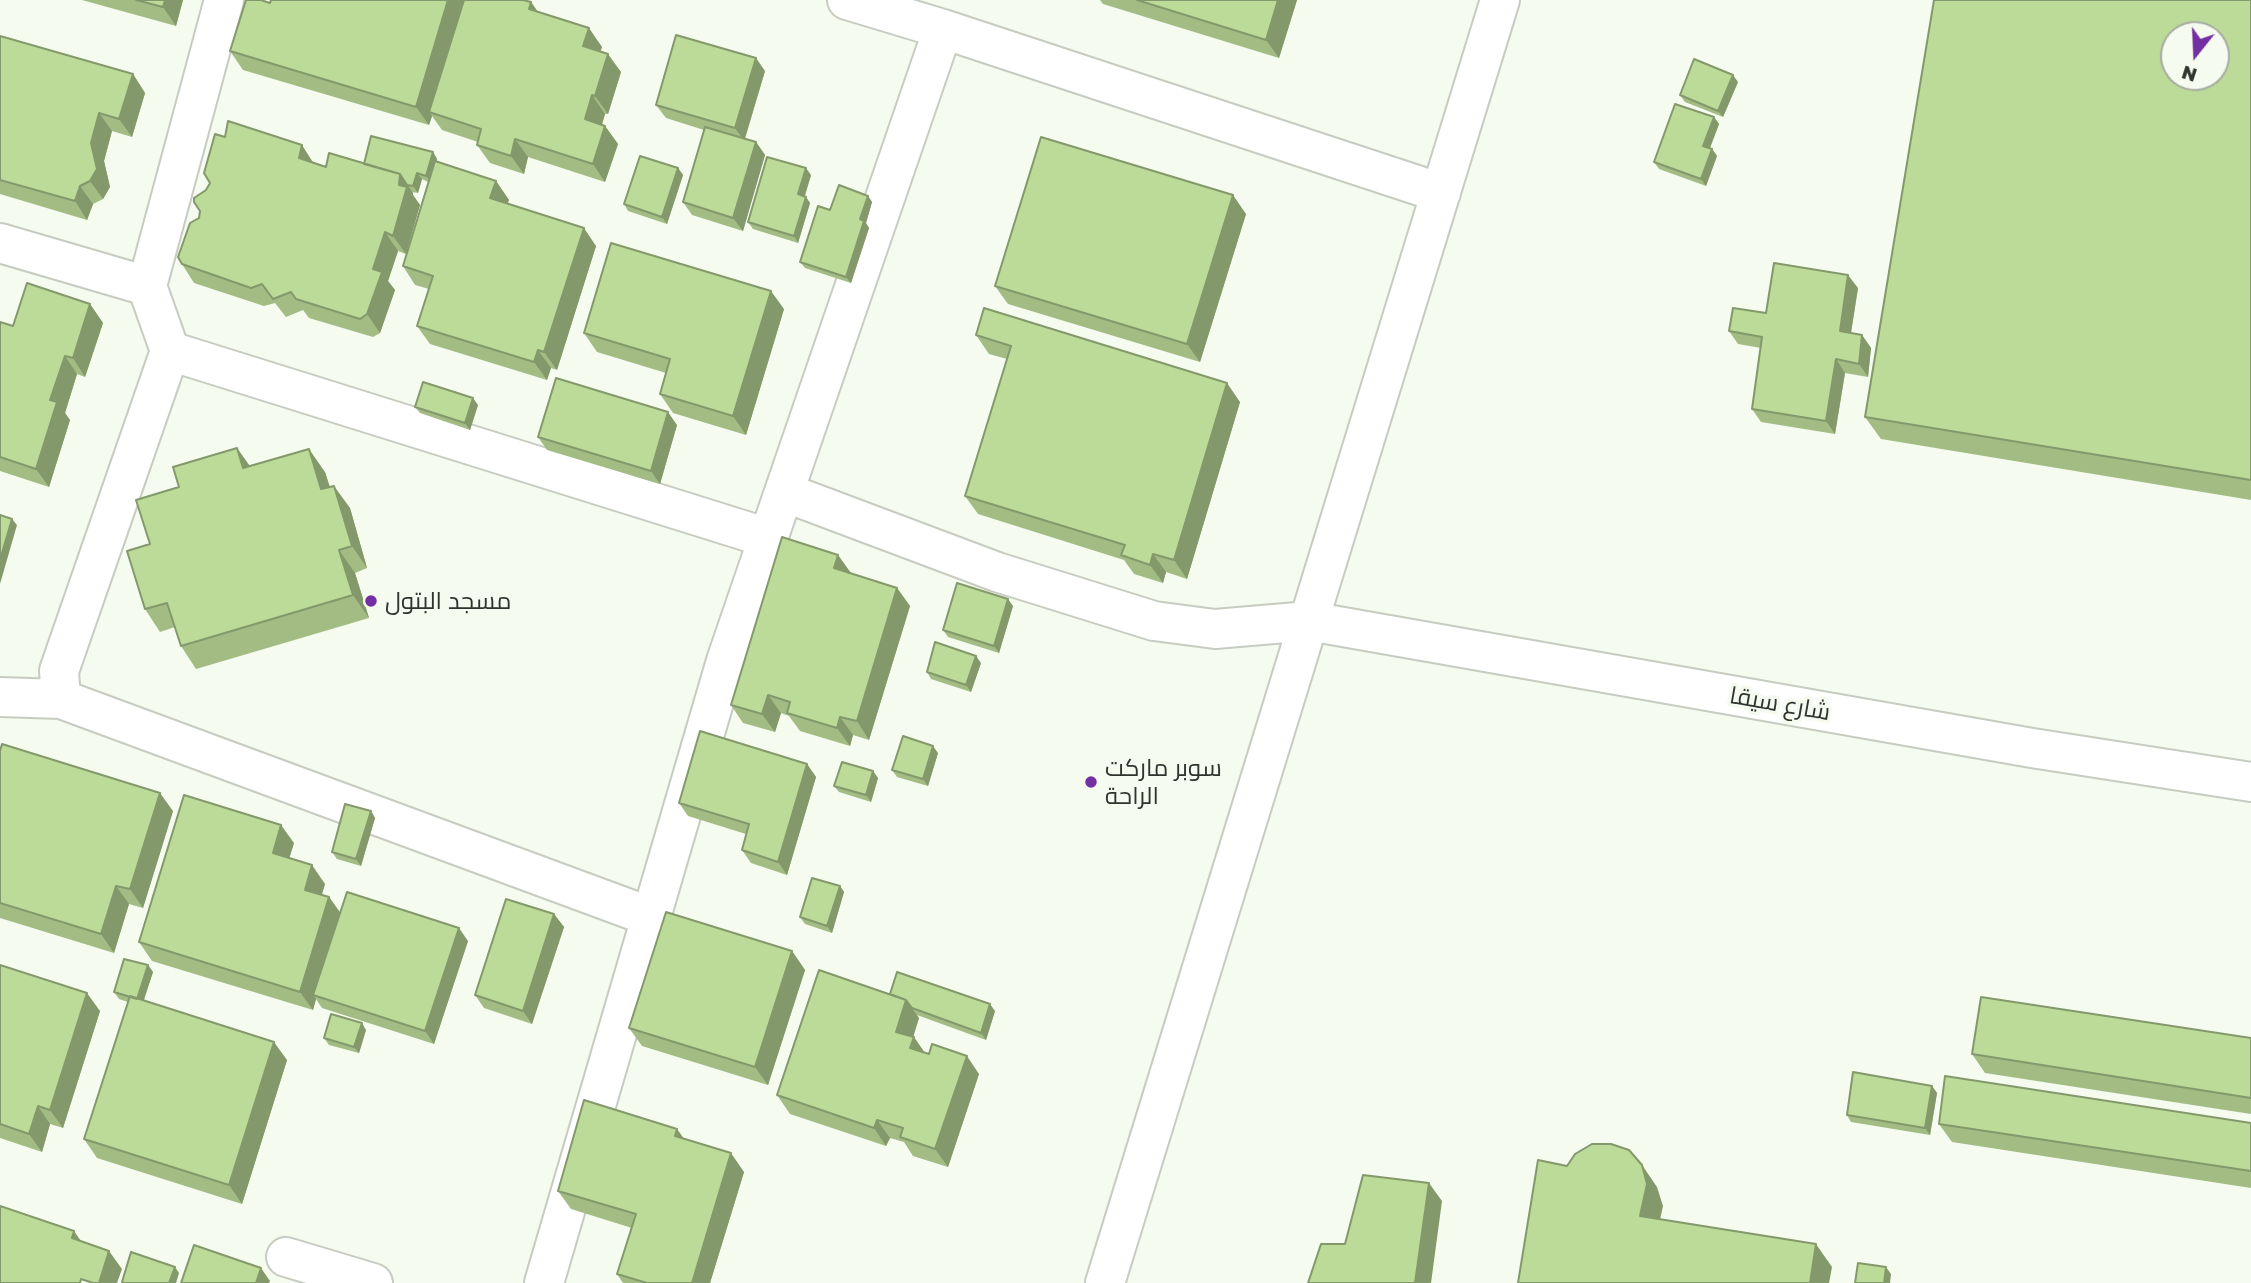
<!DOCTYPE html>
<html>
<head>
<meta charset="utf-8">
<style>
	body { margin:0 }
	#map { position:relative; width:2251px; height:1283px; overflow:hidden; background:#f5fbef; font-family:"Golos Text",sans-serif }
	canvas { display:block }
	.north { position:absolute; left:2160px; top:21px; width:70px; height:70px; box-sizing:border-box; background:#f5fbef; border:2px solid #a7aba2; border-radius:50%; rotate:198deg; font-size:19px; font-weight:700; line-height:28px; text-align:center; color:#31332e }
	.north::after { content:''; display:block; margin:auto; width:24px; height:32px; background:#742fa2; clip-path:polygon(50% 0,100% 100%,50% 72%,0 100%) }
</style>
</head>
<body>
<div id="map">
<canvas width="2251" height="1283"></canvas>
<div class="north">N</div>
</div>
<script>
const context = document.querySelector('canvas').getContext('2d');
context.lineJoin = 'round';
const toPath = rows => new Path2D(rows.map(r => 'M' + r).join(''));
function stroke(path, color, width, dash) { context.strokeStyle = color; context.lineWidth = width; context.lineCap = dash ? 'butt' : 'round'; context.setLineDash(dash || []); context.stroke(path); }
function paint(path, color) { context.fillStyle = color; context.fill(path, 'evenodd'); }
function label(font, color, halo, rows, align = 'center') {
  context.font = font + ' "Golos Text",Cairo,sans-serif'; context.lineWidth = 7; context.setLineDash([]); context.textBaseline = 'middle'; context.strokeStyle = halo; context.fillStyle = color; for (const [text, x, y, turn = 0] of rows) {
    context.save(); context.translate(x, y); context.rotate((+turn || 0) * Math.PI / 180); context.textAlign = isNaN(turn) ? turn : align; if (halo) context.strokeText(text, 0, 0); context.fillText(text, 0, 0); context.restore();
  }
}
const minor = toPath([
	[847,0,943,29,1441,193],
	[0,243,147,286],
	[170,351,768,538],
	[784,492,997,572,1154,621,1215,629,1309,621,2032,748,2251,782],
	[0,697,61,699,651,917],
	[61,699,59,671,170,351,147,286,224,0],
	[286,1257,373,1283],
	[544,1283,726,661,943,29],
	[1105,1283,1500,0]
]);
const wall = toPath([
	[82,0,183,0,176,26],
	[1100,0,1297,0,1279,58,1103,4],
	[2251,0,2251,500,1881,439,1865,417],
	[531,2,538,12,602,47,600,51,621,72,608,114,605,114,602,125,605,126,618,144,605,182,528,157,524,174,490,163,477,145,478,142,442,130,432,116,429,125,243,70,230,51,270,3],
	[0,36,133,74,145,93,132,137,112,131,104,161,110,187,103,199,93,204,87,220,0,194],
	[765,71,745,139,756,142,765,155,743,231,692,215,683,202,704,130,666,118,656,105],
	[1738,82,1723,117,1685,102,1680,95],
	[1714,117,1719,124,1710,148,1712,149,1717,156,1706,186,1659,169,1654,162],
	[433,152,437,159,437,162,496,181,509,200,507,203,596,246,557,370,551,368,547,380,430,344,417,326,429,289,415,285,403,266,428,182,422,179,418,193,412,192,413,195,420,205,406,254,398,251,388,281,395,290,380,333,373,337,309,318,303,310,286,317,275,303,264,306,194,283,182,264,199,218,200,211,313,162,326,167,364,164],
	[678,168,683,175,667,224,628,211,624,204],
	[811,175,805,196,810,203,798,243,753,229,748,222],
	[868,196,872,202,866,223,869,228,851,283,805,268,800,262,830,210],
	[1246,214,1200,362,1008,304,995,286],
	[1858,288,1851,333,1862,335,1871,348,1868,377,1845,373,1835,434,1761,422,1752,409,1761,348,1738,344,1729,331,1766,313],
	[90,304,103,323,85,377,77,374,65,413,70,420,49,487,0,471,0,322,13,326],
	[784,309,746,435,673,413,660,394,666,373,597,352,584,333],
	[976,335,1240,402,1187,579,1166,572,1163,583,1134,574,1124,560,978,514,965,496,1007,359,989,354],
	[478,405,470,430,420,413,415,407],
	[677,425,660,484,547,450,538,437],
	[237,448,250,466,325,472,330,487,350,508,367,568,355,573,369,618,196,669,181,646,175,627,160,632,145,609,150,544,179,487],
	[838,555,851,574,897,588,910,606,869,740,853,735,850,746,800,731,789,716,781,713,775,732,743,723,731,705],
	[1013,606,999,653,948,637,943,630],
	[981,663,971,692,931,679,927,672],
	[0,751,173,811,143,908,129,904,114,953,0,918],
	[938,753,928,786,897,777,892,770],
	[807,764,816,777,787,875,751,863,742,850,746,834,688,816,679,803],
	[873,771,878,778,871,802,839,792,834,786],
	[371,811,375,818,361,866,337,859,332,852],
	[294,843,289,858,325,884,321,895,329,897,340,913,468,941,434,1044,322,1008,316,999,313,1010,152,961,139,942],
	[840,886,844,892,832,933,805,924,800,917],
	[554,914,564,927,532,1024,484,1008,475,995],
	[792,951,805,970,768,1085,642,1046,629,1028],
	[0,965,100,1011,63,1128,50,1124,42,1152,0,1138],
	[148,965,153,972,143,1001,287,1060,242,1204,97,1158,84,1139,128,1002,119,999,114,992],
	[890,994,995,1011,986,1040,917,1015,919,1018,913,1037,925,1053,979,1074,948,1167,913,1156,904,1142,890,1138,886,1146,790,1114,777,1095],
	[366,1030,359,1053,329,1045,324,1038],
	[2251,1038,2251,1114,1985,1073,1972,1054],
	[1932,1086,1937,1093,1930,1135,1851,1122,1847,1115],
	[2251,1123,2251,1188,1952,1142,1939,1124],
	[684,1139,744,1172,710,1283,623,1283,617,1274,632,1228,571,1209,558,1191]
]);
const shadedWall = toPath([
	[165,0,183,0,176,26,163,7],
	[448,0,467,0,429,112,432,116,429,125,416,107],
	[1278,0,1297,0,1279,58,1266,40],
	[531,2,544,21,529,9],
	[589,28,602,47,596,64,583,46],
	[608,54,621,72,608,114,595,96],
	[756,58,765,71,744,141,735,128],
	[133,74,145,93,132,137,119,119],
	[1733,75,1738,82,1723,117,1718,111],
	[592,95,605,114,598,137,585,119],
	[99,113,112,131,104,161,110,187,103,199,90,181,91,143],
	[1714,117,1719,124,1708,153,1703,146],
	[605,126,618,144,605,182,593,164],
	[515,139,528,157,524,174,511,156],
	[756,142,765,155,743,231,733,218],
	[302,145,314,164,299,158],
	[1712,149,1717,156,1706,186,1701,179],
	[433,152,437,159,431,182,426,176],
	[678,168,683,175,667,224,662,217],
	[806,168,811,175,803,201,798,194],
	[417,173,422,179,418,193,413,186],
	[400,174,413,193,413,195,420,205,406,254,393,236],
	[496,181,509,200,503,216,490,198],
	[80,186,93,204,87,220,75,201],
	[1233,195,1246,214,1200,362,1187,344],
	[868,196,872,202,866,223,869,228,851,283,846,277,860,219],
	[806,197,810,203,798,243,794,236],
	[584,228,596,246,557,370,544,352],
	[385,232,398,251,388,281,395,290,380,333,367,314,373,269],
	[1848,275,1858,288,1849,345,1840,331],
	[771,291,784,309,746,435,733,416],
	[90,304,103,323,85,377,73,358],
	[1862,335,1871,348,1868,377,1859,364],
	[538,350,551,368,547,380,534,362],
	[65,356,77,374,65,413,70,420,49,487,36,469,50,400],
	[1836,359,1845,373,1835,434,1826,421],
	[1227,383,1240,402,1187,579,1174,560],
	[473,398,478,405,470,430,465,423],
	[668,412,677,425,660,484,651,471],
	[237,448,253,471,243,468],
	[309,449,325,472,337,511,321,489],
	[334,486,350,508,367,568,352,546],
	[12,519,17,525,0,584,0,560],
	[339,550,355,573,369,618,353,595],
	[1153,554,1166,572,1163,583,1150,565],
	[838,555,851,573,847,587,834,568],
	[897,588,910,606,869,740,857,721],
	[1008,599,1013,606,999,653,994,646],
	[976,656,981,663,971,692,966,685],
	[768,695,781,713,775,732,762,714],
	[840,717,853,735,850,746,837,728],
	[933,746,938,753,928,786,923,779],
	[807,764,816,777,787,875,778,862],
	[873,771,878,778,871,802,866,795],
	[160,793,173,811,143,908,130,889],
	[371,811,375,818,361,866,356,859],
	[281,825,294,843,285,872,273,853],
	[312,865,325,884,318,909,305,890],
	[116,886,129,904,114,953,101,934],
	[840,886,844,892,832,933,827,926],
	[329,897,342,915,313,995,316,999,313,1010,300,992],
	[554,914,564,927,532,1024,523,1011],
	[459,928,468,941,434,1044,425,1031],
	[792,951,805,970,768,1085,755,1067],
	[148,965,153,972,142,1006,137,999],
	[87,993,100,1011,63,1128,50,1110],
	[906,1000,919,1018,909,1050,896,1032],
	[990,1004,995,1011,986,1040,981,1033],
	[362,1023,366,1030,359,1053,354,1047],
	[914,1037,927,1056,910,1048],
	[274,1042,287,1060,242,1204,229,1185],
	[967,1056,979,1074,948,1167,935,1149],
	[1932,1086,1937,1093,1930,1135,1925,1128],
	[38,1106,50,1124,42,1152,29,1134],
	[877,1120,890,1138,886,1146,874,1128],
	[677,1129,690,1147,675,1136],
	[731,1153,744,1172,710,1283,692,1283],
	[1642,1165,1657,1187,1663,1206,1656,1238,1640,1216],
	[1429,1183,1442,1201,1431,1283,1415,1283],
	[74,1231,87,1250,72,1238],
	[1816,1244,1832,1267,1829,1283,1810,1283],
	[109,1251,122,1269,117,1283,99,1283],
	[175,1267,179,1273,176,1283,169,1283],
	[1886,1267,1891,1274,1890,1283,1884,1283],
	[261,1268,270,1281,269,1283,256,1283]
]);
const building = toPath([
	[136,0,165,0,163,7,136,0],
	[246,0,261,0,270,3,271,0,448,0,416,107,230,51,246,0],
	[464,0,523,0,531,2,529,9,589,28,583,46,608,54,595,96,592,95,585,119,605,126,593,164,515,139,511,156,477,145,481,129,429,112,464,0],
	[1137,0,1278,0,1266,40,1137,0],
	[1934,0,2251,0,2251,480,1865,417,1934,0],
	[2174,35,2216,35,2216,77,2174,77,2174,35],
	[676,35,756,58,735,128,656,105,676,35],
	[0,36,133,74,119,119,99,113,91,143,97,169,90,181,80,186,75,201,0,180,0,36],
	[1694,59,1733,75,1718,111,1680,95,1694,59],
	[1675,104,1714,117,1703,146,1712,149,1701,179,1654,162,1675,104],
	[228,121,302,145,299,158,326,167,329,153,400,174,399,185,407,187,393,236,385,232,373,269,382,272,367,314,360,319,296,299,291,292,273,299,262,284,251,288,182,264,178,257,190,223,199,218,200,211,194,202,194,198,206,190,210,183,204,173,215,134,225,137,228,121],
	[705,127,756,142,733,218,683,202,705,127],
	[371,136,433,152,426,176,417,173,413,186,407,185,400,174,364,164,371,136],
	[1041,137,1233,195,1187,344,995,286,1041,137],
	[640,156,678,168,662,217,624,204,640,156],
	[767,157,806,168,798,194,806,197,794,236,748,222,767,157],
	[435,161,496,181,490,198,584,228,544,352,538,350,534,362,417,326,433,276,403,266,435,161],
	[839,185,868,196,860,219,864,221,846,277,800,262,818,206,830,210,839,185],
	[611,243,771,291,733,416,660,394,670,359,584,333,611,243],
	[1774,263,1848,275,1840,331,1862,335,1859,364,1836,359,1826,421,1752,409,1762,337,1729,331,1733,308,1766,313,1774,263],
	[27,283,90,304,73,358,65,356,50,400,57,402,36,469,0,457,0,322,13,326,27,283],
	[984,308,1227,383,1174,560,1153,554,1150,565,1121,555,1125,545,965,496,1011,346,976,335,984,308],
	[556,378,668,412,651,471,538,437,556,378],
	[423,382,473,398,465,423,415,407,423,382],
	[237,448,243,468,309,449,321,489,334,486,352,546,339,550,353,595,181,646,167,603,145,609,127,551,150,544,136,500,179,487,173,467,237,448],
	[0,515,12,519,0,560,0,515],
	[782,537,838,555,834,568,897,588,857,721,840,717,837,728,787,713,790,702,768,695,762,714,731,705,782,537],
	[957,583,1008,599,994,646,943,630,957,583],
	[935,642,976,656,966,685,927,672,935,642],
	[700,731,807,764,778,862,742,850,749,824,679,803,700,731],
	[903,736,933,746,923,779,892,770,903,736],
	[2,744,160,793,130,889,116,886,101,934,0,903,0,751,2,744],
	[842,762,873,771,866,795,834,786,842,762],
	[184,795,281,825,273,853,312,865,305,890,329,897,300,992,139,942,184,795],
	[345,804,371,811,356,859,332,852,345,804],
	[812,878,840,886,827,926,800,917,812,878],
	[347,892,459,928,425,1031,313,995,347,892],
	[506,899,554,914,523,1011,475,995,506,899],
	[666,912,792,951,755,1067,629,1028,666,912],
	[124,959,148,965,137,999,114,992,124,959],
	[0,965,87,993,50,1110,38,1106,29,1134,0,1124,0,965],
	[819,970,906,1000,896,1032,914,1037,910,1048,929,1054,932,1044,967,1056,935,1149,900,1137,903,1128,877,1120,874,1128,777,1095,819,970],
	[897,972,990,1004,981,1033,912,1008,906,1000,890,994,897,972],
	[130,996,274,1042,229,1185,84,1139,130,996],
	[1981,997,2251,1038,2251,1098,1972,1054,1981,997],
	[331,1014,362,1023,354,1047,324,1038,331,1014],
	[1853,1072,1932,1086,1925,1128,1847,1115,1853,1072],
	[1945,1076,2251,1123,2251,1171,1939,1124,1945,1076],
	[584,1100,677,1129,675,1136,731,1153,692,1283,647,1283,617,1274,636,1214,558,1191,584,1100],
	[1592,1144,1611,1144,1629,1150,1642,1165,1647,1184,1640,1216,1816,1244,1810,1283,1518,1283,1538,1160,1567,1166,1575,1154,1592,1144],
	[1363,1175,1429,1183,1415,1283,1308,1283,1321,1244,1345,1244,1363,1175],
	[0,1206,74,1231,72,1238,109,1251,99,1283,93,1283,81,1279,80,1283,0,1283,0,1206],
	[194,1245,261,1268,256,1283,181,1283,194,1245],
	[131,1252,175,1267,169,1283,125,1283,122,1282,131,1252],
	[1858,1263,1886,1267,1884,1283,1855,1283,1858,1263]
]);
const markers = [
	[371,601,7,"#742fa2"],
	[1091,782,7,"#742fa2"]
];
const poiNames = [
	["مسجد البتول",385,601],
	["سوبر ماركت",1105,768],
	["الراحة",1105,796]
];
const streetNames = [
	["شارع سيقا",1780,704,10]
];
stroke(minor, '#c7ccc1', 42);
stroke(minor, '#fff', 38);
paint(wall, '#a2bc84');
paint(shadedWall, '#84996b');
paint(building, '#bcdb99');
stroke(building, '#84996b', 2);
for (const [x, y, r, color] of markers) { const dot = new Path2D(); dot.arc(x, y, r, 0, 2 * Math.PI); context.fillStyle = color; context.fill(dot); stroke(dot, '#f5fbef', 2.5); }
label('24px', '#31332e', '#f5fbef', poiNames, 'left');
label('24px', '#31332e', '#f5fbef', streetNames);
</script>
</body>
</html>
